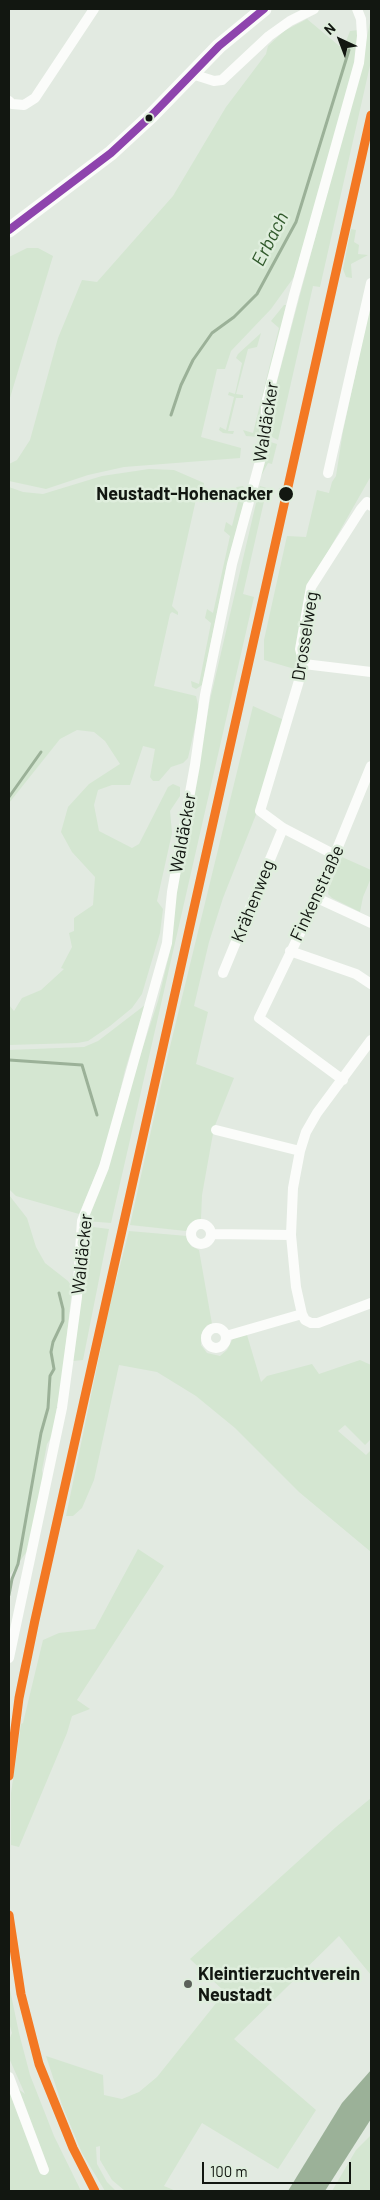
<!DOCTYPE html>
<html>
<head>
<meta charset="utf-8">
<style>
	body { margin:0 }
	#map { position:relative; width:380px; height:2200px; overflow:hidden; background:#e2eae1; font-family:Barlow,sans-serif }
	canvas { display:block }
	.frame { position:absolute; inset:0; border:10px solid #121711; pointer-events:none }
	.north { position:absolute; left:315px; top:15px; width:50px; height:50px; -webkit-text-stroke:4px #dfeedd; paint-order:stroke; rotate:317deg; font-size:14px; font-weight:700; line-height:20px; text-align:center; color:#121711 }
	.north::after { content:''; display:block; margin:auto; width:18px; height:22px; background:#121711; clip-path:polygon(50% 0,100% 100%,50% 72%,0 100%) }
	.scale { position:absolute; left:202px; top:2162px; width:149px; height:22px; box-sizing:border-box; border:2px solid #121711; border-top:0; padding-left:6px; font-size:15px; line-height:18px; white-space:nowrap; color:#121711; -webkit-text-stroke:4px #dfeedd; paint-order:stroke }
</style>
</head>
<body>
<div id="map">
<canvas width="380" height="2200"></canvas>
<div class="frame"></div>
<div class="north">N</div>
<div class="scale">100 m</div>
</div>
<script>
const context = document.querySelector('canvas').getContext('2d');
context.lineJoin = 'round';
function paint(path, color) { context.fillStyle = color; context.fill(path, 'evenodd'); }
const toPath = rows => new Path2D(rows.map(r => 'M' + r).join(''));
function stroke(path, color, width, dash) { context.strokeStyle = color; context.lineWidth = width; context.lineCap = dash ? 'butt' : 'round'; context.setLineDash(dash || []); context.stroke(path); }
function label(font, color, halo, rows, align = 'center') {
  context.font = font + ' Barlow,sans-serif'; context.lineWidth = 5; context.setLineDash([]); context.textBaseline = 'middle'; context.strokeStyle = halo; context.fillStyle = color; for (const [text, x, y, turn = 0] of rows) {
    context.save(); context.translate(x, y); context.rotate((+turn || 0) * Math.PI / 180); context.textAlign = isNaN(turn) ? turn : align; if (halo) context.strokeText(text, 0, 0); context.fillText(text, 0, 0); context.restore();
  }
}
const green = toPath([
	[370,9,371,9,371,61,320,287,313,286,278,440,268,435,275,389,360,69,371,18],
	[307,19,343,49,350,31,358,30,356,66,294,277,271,309,231,351,225,369,217,369,201,437,241,448,240,458,124,467,88,475,46,489,9,481,9,464,17,460,30,440,58,338,82,280,97,282,173,196,226,107,266,54,268,46,284,31],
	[351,229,356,230,354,242,359,245,358,254,368,255,351,264,352,278,346,277,343,269],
	[27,248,38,248,53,256,9,401,9,257],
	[371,302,371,476,309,585,297,642,298,670,264,660,264,640,287,536,306,537,317,490,329,493,332,482,336,476,343,431],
	[284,305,286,305,261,434,258,437,246,436,243,430,253,433,279,328,271,321],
	[261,333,257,347,248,349,236,394,243,395,243,398,236,398,228,431,234,431,233,434,223,433,219,430,220,427,226,430,234,397,228,395,229,392,235,394,242,363,236,358,238,354],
	[267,441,277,444,272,464,268,463,260,478],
	[149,469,174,470,204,483,203,493,197,495,172,606,178,612,178,615,172,612,170,614,154,686,196,696,199,709,188,758,183,763,171,767,159,781,153,781,150,777,155,749,143,746,130,785,112,785,98,790,94,805,99,831,132,848,139,844,168,787,173,784,180,787,180,796,170,811,172,833,157,901,163,909,160,933,142,994,132,1008,110,1026,88,1041,77,1043,9,1045,9,1005,14,1011,22,998,41,990,64,969,61,968,72,947,69,933,74,931,74,918,93,905,95,877,72,852,61,832,68,807,89,784,120,764,105,741,94,732,77,730,60,739,9,803,9,487,23,492,43,494,102,476],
	[243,486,247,492,226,569,203,681,202,685,196,689,192,687,191,681,199,684,211,623,205,618,207,609,213,613,230,536,224,531,226,522,232,526,241,491,234,489,237,487],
	[260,486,267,488,243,594,254,597,111,1223,86,1221,158,1001,171,947,176,895,210,700],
	[253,706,284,720,257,812,223,898,209,942,194,1006,208,1012,196,1064,234,1078,214,1128,202,1195,201,1219,193,1222,186,1231,130,1225,167,1059],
	[342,857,371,870,371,878,363,897,360,912,332,898,328,894,329,888],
	[145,1005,125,1070,110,1134,98,1169,79,1214,16,1196,9,1189,9,1050,84,1047,98,1041],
	[9,1195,27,1218,36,1247,45,1263,68,1281,72,1287,63,1374,52,1436,47,1444,42,1470,43,1477,28,1550,9,1576],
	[85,1226,109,1229,83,1360,73,1361,84,1278],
	[129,1231,187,1236,191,1246,199,1250,212,1324,207,1325,201,1335,201,1345,207,1353,220,1356,227,1350,233,1338,247,1335,261,1382,267,1376,312,1364,319,1374,360,1360,371,1365,371,1441,370,1440,365,1445,345,1425,338,1431,366,1455,371,1450,371,1552,299,1492,235,1428,196,1396,157,1372,119,1365,94,1480,82,1508,73,1516,66,1516,110,1304],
	[138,1549,164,1566,77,1700,90,1709,72,1716,67,1733,19,1847,11,1845,11,1793,21,1724,23,1723,43,1640,59,1633,95,1629],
	[371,1798,371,1975,339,1936,234,2039,316,2110,278,2169,202,2123,164,2186,176,2191,125,2191,112,2180,100,2160,100,2146,96,2147,97,2164,107,2182,116,2191,105,2191,82,2153,62,2105,46,2056,103,2075,104,2095,122,2099,139,2092,157,2077,225,1992,190,1959,336,1827],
	[9,1985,19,2033,30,2075,54,2136,81,2191,9,2191,9,2082,25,2094,9,2058,9,2040,12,2033,9,2023],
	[371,2135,371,2191,332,2191,356,2150]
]);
const water = toPath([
	[371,2070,371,2119,325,2191,288,2191,342,2103]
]);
const stream = toPath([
	[171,415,181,385,193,360,212,333,234,317,257,294,296,222,349,50],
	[9,797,41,752],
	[9,1060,82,1065,97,1115],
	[9,1595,12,1579,18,1564,41,1433,48,1408,50,1376,54,1369,51,1352,53,1342,63,1321,63,1309,59,1293]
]);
const street = toPath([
	[192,74,214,81,222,80,269,36,290,21,314,9],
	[9,101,12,104,24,105,35,98,94,9],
	[328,473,371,283],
	[304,664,371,672],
	[335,855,283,828,260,811,304,664,300,649,311,587,361,509,367,502,371,506],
	[317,898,371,923],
	[290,951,356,974,371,984],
	[223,973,283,828],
	[343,1080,259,1018,317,898,371,766],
	[216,1130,300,1151],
	'191 1234a10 10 0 1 1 20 0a10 10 0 1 1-20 0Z',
	[211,1234,291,1235],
	[302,1314,296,1287,291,1235,293,1188,300,1151,306,1132,317,1113,371,1040],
	'206 1338a10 10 0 1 1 20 0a10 10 0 1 1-20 0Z',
	[226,1336,302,1314,305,1320,311,1323,318,1323,371,1303],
	[9,1658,62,1408,77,1297,82,1221,104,1167,167,943,172,892,195,765,205,695,232,564,265,443,266,403,294,295,359,63,362,36,361,19,357,9],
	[9,2077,44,2170]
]);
const secondary = toPath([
	[9,230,111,153,151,116,219,46,264,9]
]);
const bus1 = toPath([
	[9,230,111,153,151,116,219,46,264,9]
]);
const rail1 = toPath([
	[9,1776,19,1698,35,1620,371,115],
	[9,1915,21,1994,39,2064,73,2148,95,2191]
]);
const markers = [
	[149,118,4.5,"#121711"],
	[286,494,8,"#121711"],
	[188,1984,5,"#5b615a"]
];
const streetNames = [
	["Waldäcker",266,422,-81],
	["Drosselweg",305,636,-81],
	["Waldäcker",183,833,-80],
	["Finkenstraße",317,893,-65],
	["Krähenweg",253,901,-68],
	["Waldäcker",82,1254,-84]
];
const stopNames = [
	["Neustadt-Hohenacker",273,494]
];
const poiNames = [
	["Kleintierzuchtverein",198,1974],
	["Neustadt",198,1995]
];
const waterNames = [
	["Erbach",270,239,-63]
];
paint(green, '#d4e6d1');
paint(water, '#9bb198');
stroke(stream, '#9bb198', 3);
stroke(street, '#fbfcfa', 10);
stroke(secondary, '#fbfcfa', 15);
stroke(bus1, '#8e44ad', 8);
stroke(rail1, '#f37823', 9);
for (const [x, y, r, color] of markers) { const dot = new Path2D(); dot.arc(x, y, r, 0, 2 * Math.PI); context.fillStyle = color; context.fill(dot); stroke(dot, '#dfeedd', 2); }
label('18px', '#121711', '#dfeedd', streetNames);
label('bold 18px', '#121711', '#dfeedd', stopNames, 'right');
label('bold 18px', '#121711', '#dfeedd', poiNames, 'left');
label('italic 19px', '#30592b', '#dfeedd', waterNames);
</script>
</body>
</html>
